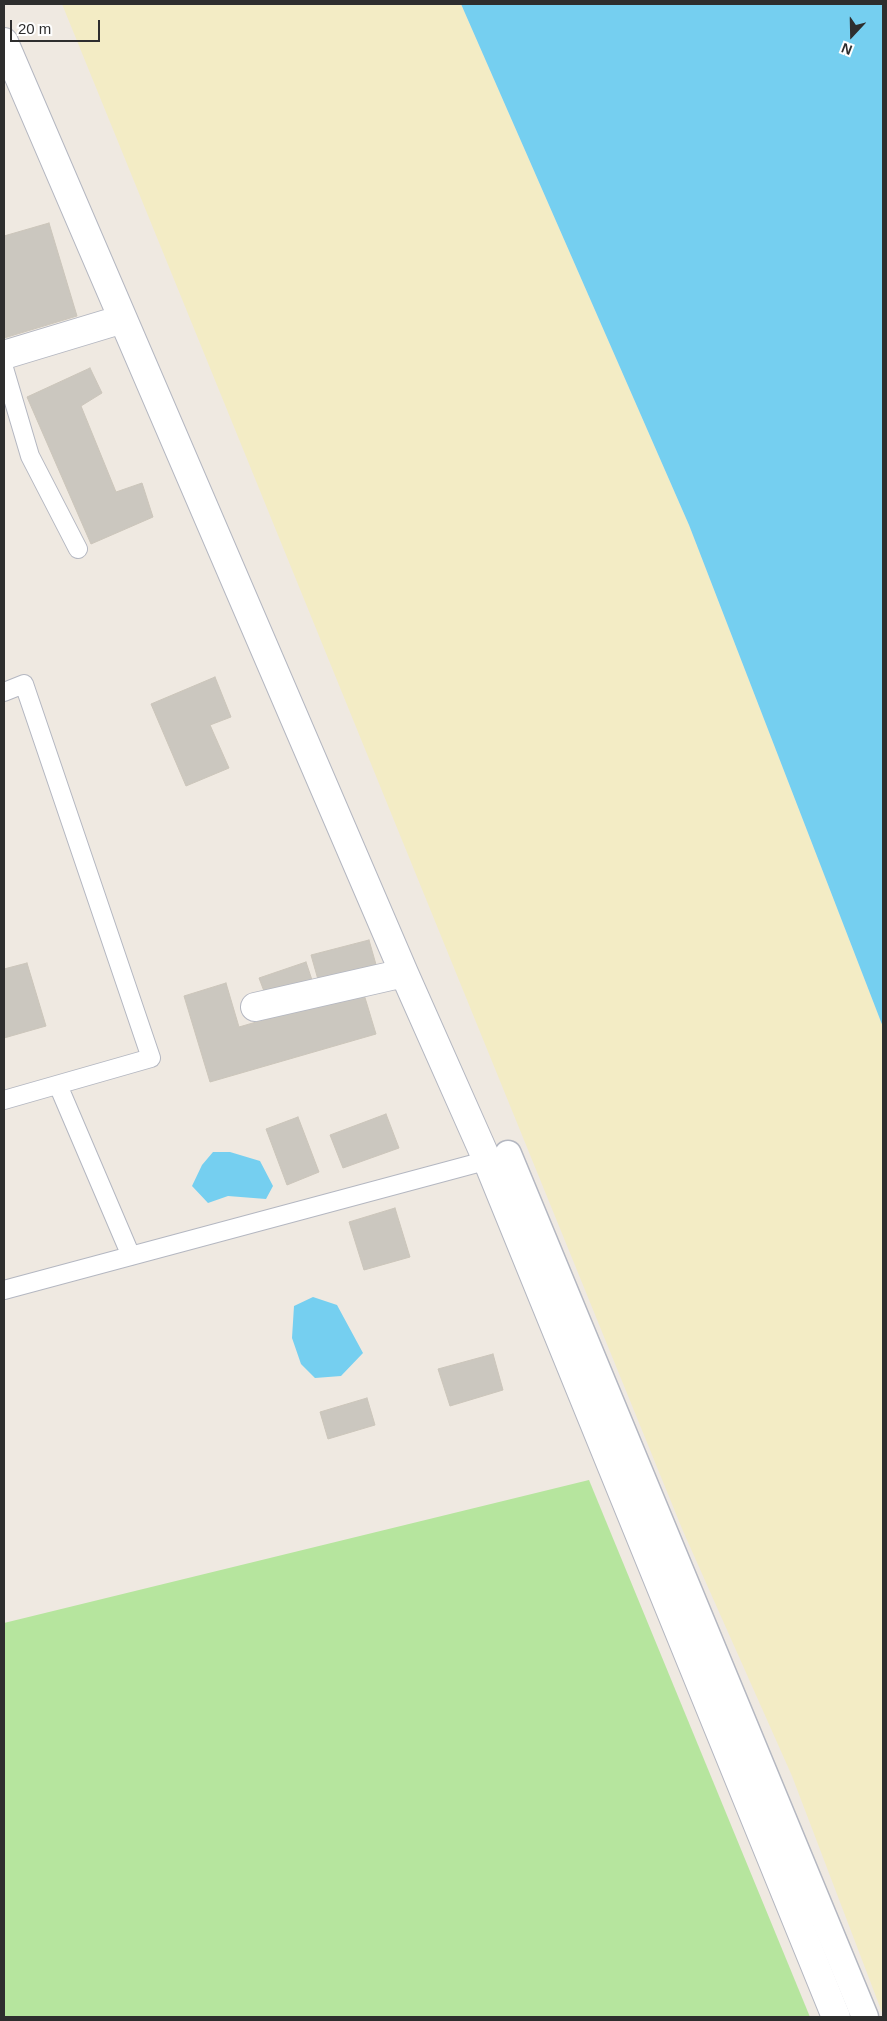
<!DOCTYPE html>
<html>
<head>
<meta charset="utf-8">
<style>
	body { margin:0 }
	#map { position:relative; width:887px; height:2021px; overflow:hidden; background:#efe9e1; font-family:Helvetica,sans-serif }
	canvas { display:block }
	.frame { position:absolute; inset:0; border:5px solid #2e2e2e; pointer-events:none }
	.north { position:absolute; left:827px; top:10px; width:50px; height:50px; -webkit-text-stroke:4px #fff; paint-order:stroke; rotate:201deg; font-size:14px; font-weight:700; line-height:20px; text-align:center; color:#2e2e2e }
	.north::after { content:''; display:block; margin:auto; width:18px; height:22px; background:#2e2e2e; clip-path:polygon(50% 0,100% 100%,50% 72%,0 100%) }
	.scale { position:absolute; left:10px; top:20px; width:90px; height:22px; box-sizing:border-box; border:2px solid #2e2e2e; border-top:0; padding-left:6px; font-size:15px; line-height:18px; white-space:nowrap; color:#2e2e2e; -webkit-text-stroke:4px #fff; paint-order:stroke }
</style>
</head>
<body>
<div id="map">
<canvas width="887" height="2021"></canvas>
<div class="frame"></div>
<div class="north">N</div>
<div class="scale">20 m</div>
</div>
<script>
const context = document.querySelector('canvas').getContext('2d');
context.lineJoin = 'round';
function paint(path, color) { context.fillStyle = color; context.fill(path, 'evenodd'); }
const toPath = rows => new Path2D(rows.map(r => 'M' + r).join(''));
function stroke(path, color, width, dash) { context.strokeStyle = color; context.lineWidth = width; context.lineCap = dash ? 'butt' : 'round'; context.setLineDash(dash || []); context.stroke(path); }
const green = toPath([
	[589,1480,810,2017,4,2017,4,1623]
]);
const sand = toPath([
	[62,4,461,4,689,525,883,1027,883,2015,792,1776,683,1531]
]);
const water = toPath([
	[461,4,883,4,883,1027,689,525],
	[213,1152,230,1152,260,1161,273,1186,266,1199,228,1196,208,1203,192,1186,202,1165],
	[313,1297,337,1305,363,1353,341,1376,315,1378,301,1364,292,1338,294,1306]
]);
const building = toPath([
	[49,223,77,316,4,338,4,236,49,223],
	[90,368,102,393,81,406,116,492,142,483,153,517,91,544,27,397,90,368],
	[215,677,231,717,210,725,229,768,186,786,151,704,215,677],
	[369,940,379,975,321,990,311,955,369,940],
	[306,962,313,983,267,999,259,978,306,962],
	[27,963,46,1026,4,1038,4,969,27,963],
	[226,983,239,1027,363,991,376,1034,210,1082,184,996,226,983],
	[386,1114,399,1148,343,1168,330,1135,386,1114],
	[298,1117,319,1172,287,1185,266,1129,298,1117],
	[395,1208,410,1257,364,1270,349,1222,395,1208],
	[493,1354,503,1390,450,1406,438,1369,493,1354],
	[367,1398,375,1425,328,1439,320,1412,367,1398]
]);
const service = toPath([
	[4,368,30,456,78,549],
	[4,692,24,684,151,1058,4,1100],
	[58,1085,131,1256],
	[4,1290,496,1158]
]);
const pedestrian = toPath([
	[508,1154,865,2017]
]);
const minor = toPath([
	[4,42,404,973,487,1160,836,2017],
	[4,355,123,319],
	[255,1007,404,973]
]);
paint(green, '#b6e59e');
paint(sand, '#f3ecc5');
paint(water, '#75cff0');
paint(building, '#cbc7bf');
stroke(building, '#cbc5ba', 1);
stroke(service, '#b4b7c1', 20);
stroke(pedestrian, '#b4b7c1', 29);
stroke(minor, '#b4b7c1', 30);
stroke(service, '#fff', 18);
stroke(pedestrian, '#fff', 26);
stroke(minor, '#fff', 28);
</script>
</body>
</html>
